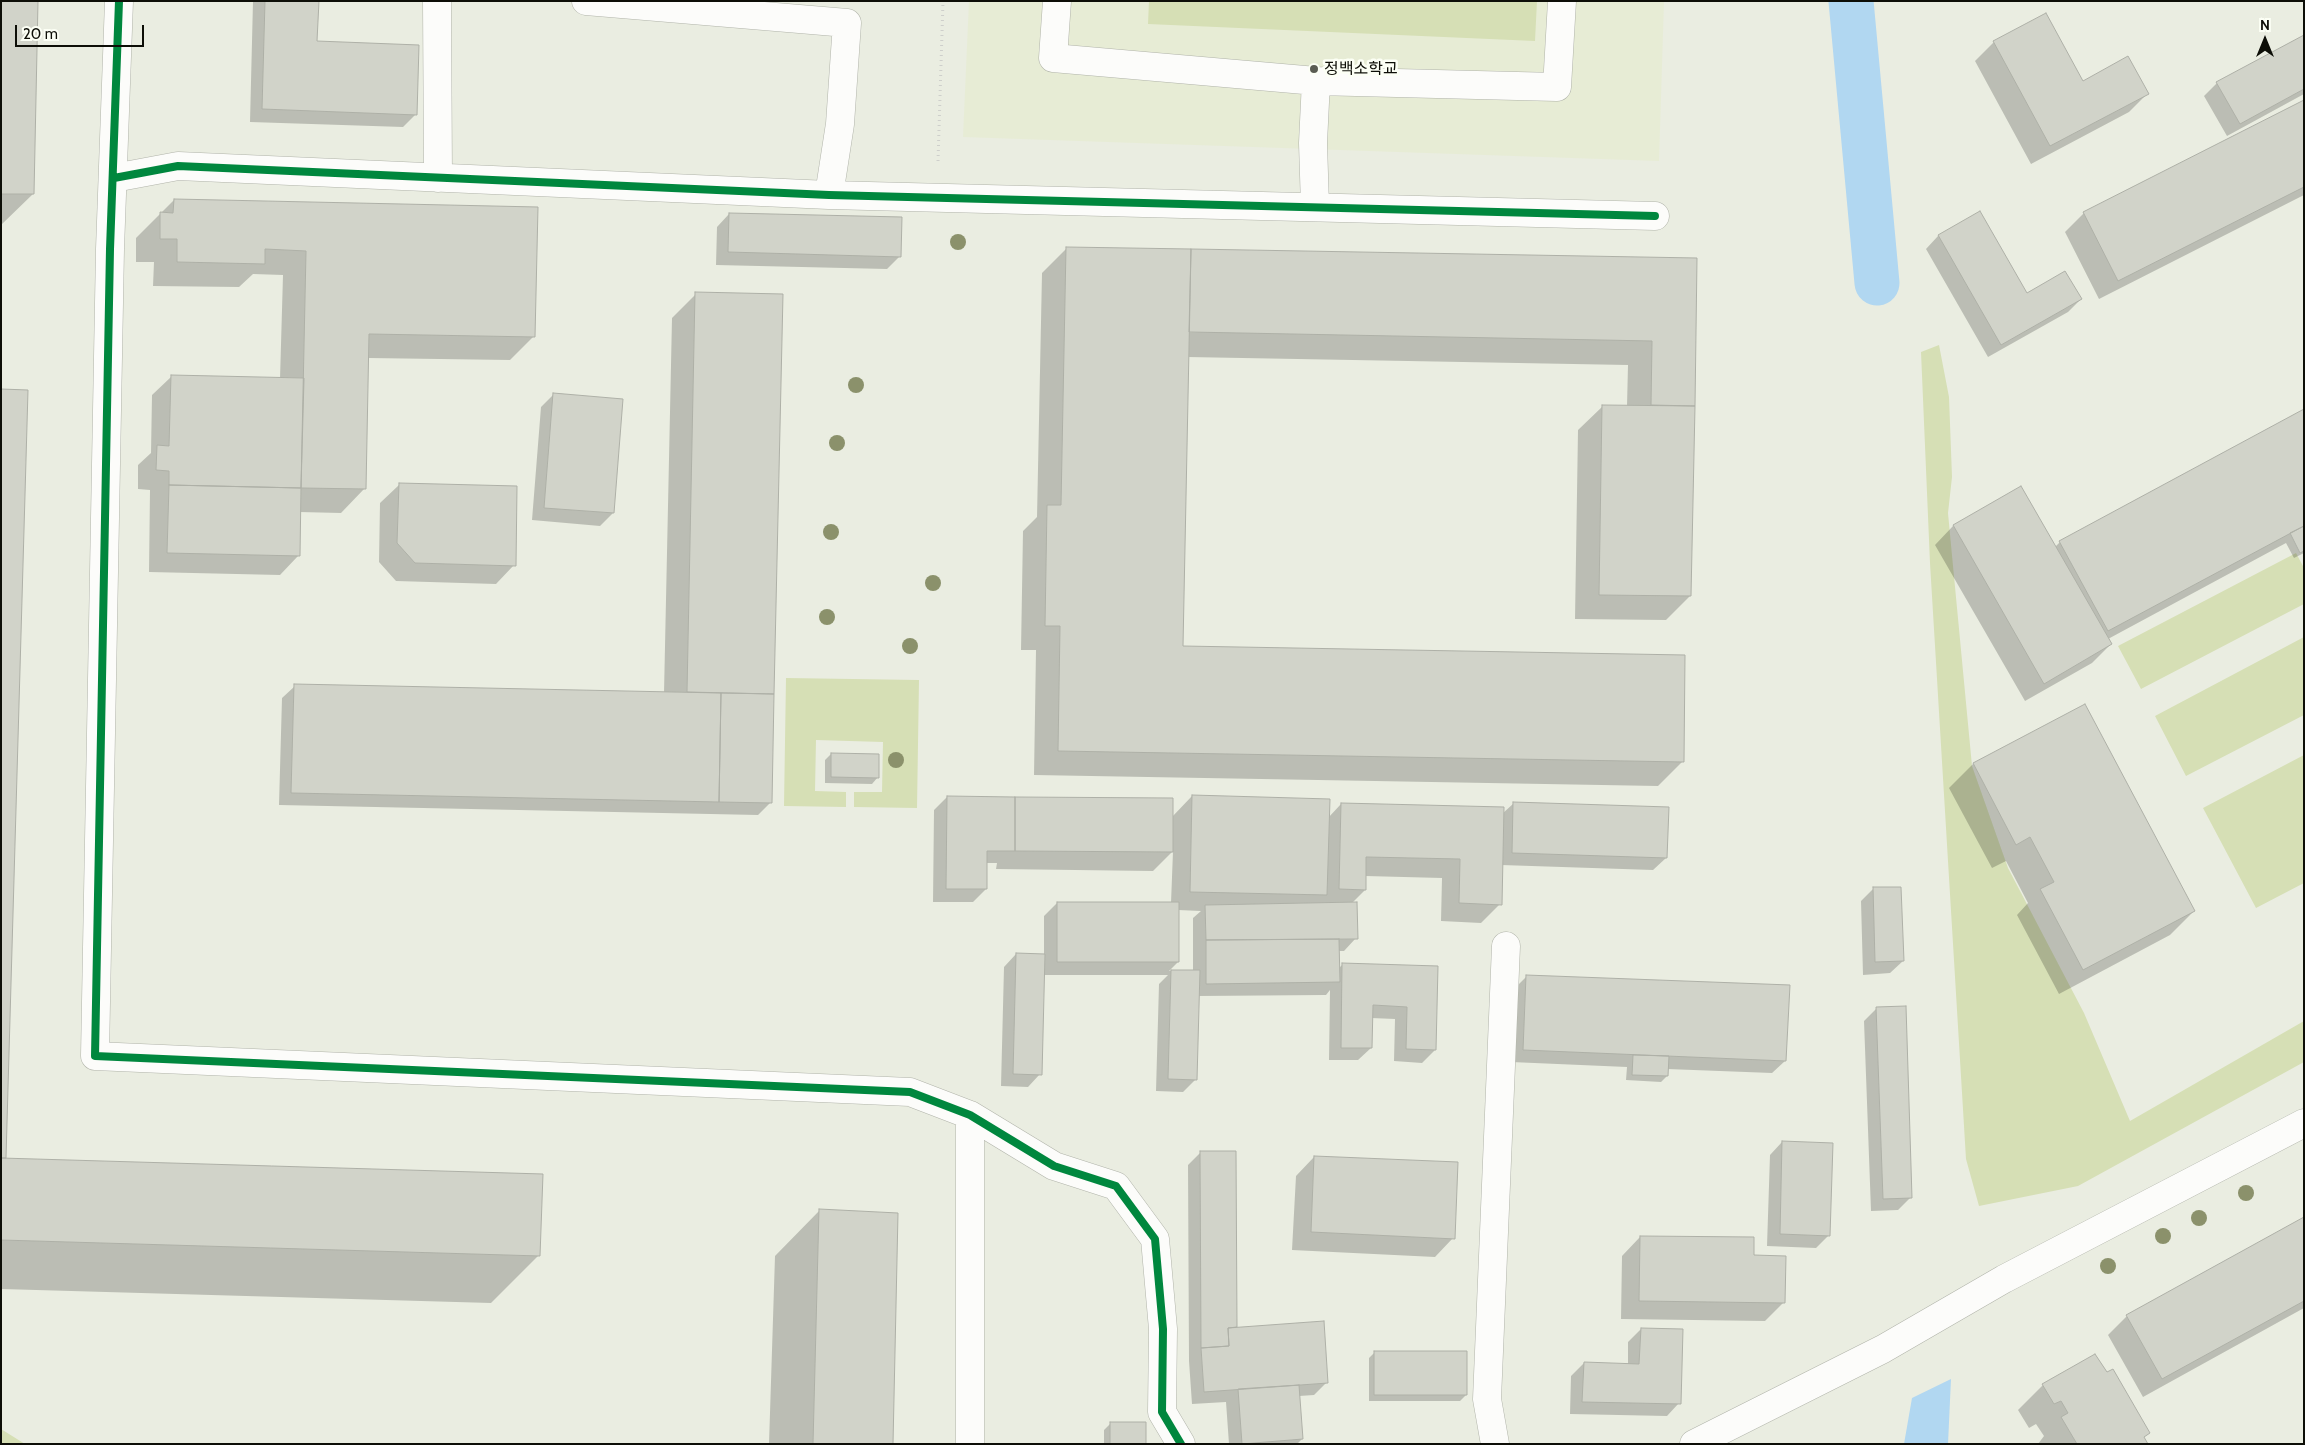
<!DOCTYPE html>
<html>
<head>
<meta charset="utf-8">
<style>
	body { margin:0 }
	#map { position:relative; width:2305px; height:1445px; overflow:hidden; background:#eaede1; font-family:Cabin,sans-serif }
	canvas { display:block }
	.frame { position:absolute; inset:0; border:2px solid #0d0e07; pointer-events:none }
	.north { position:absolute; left:2240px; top:15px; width:50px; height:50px; -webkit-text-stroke:4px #fcfff5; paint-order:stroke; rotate:0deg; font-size:14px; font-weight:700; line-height:20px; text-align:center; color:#0d0e07 }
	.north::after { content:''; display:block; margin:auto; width:18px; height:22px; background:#0d0e07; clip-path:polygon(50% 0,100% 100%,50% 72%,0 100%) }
	.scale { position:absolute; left:15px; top:25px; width:129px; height:22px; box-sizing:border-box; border:2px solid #0d0e07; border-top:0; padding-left:6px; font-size:15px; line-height:18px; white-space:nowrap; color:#0d0e07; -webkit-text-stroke:4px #fcfff5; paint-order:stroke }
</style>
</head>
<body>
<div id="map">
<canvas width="2305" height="1445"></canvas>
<div class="frame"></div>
<div class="north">N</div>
<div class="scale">20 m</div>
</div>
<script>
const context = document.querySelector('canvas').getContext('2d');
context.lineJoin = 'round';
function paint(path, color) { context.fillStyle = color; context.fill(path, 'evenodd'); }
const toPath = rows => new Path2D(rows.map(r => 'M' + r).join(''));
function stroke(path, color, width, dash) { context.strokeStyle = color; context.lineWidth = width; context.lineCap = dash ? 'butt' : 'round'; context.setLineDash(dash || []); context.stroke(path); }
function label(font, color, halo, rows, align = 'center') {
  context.font = font + ' Cabin,"Noto Sans KR",sans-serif'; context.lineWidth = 5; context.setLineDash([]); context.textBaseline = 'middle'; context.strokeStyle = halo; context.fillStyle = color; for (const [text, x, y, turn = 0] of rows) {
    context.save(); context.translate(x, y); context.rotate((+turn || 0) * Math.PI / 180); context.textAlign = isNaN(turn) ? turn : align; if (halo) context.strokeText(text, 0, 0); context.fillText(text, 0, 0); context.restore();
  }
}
const built = toPath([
	[969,1,1664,1,1659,161,963,137]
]);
const green = toPath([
	[1149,1,1537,1,1535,41,1148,24],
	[1939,345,1949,397,1952,477,1948,513,1972,766,2008,868,2084,1013,2130,1121,2304,1021,2304,1062,2078,1186,1979,1206,1966,1159,1930,563,1921,352],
	[2296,553,2304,568,2304,604,2141,689,2118,646],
	[2304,637,2304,715,2186,776,2155,716],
	[786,678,919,680,917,808,854,807,854,792,882,792,883,742,816,740,815,791,846,792,846,807,784,806],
	[2304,755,2304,883,2256,908,2203,808],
	[1,1429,25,1444,1,1444]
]);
const water = toPath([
	[1951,1379,1948,1444,1904,1444,1912,1398]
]);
const shadow = toPath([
	[1,1,33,194,1,225],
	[253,1,317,1,316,43,416,114,403,127,250,122],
	[2304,36,2304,94,2227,136,2204,96,2217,83],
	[1994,42,2082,82,2148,93,2129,112,2031,164,1975,61],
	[2304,101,2304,195,2099,299,2065,232,2084,213],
	[174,200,534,336,510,360,368,358,365,488,341,513,299,512,298,556,280,575,149,572,150,490,138,489,138,465,151,453,152,395,171,377,280,379,283,275,253,274,239,287,153,286,154,262,136,262,136,238],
	[1979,213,2026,295,2081,299,2068,312,1988,357,1926,249,1938,236],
	[729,214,900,256,887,269,716,265,717,227],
	[1066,249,1696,259,1690,596,1666,620,1575,619,1578,430,1603,406,1627,406,1628,365,1187,357,1182,647,1682,762,1658,786,1034,775,1036,650,1021,650,1023,531,1037,517,1042,273],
	[696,294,781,295,771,802,758,815,279,805,282,698,295,686,664,693,672,318],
	[1,390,27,391,4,1160,538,1256,491,1303,1,1289],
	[554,394,613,513,600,526,532,520,541,407],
	[2304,411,2304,553,2294,558,2286,543,2108,639,2111,644,2092,663,2025,701,1935,545,1953,526,2020,488,2055,547,2060,542],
	[399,485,514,565,496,584,396,581,379,562,380,503],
	[2084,705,2194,911,2170,935,2059,994,2017,915,2028,903,2006,861,1992,868,1949,788,1973,764],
	[831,754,878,777,872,784,825,783,825,760],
	[1192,796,1328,818,1341,804,1502,814,1514,803,1666,858,1653,870,1501,865,1500,904,1481,923,1441,921,1442,878,1365,876,1365,890,1351,904,1356,938,1344,951,1338,951,1338,969,1343,964,1437,967,1435,1050,1422,1063,1394,1061,1395,1019,1371,1018,1371,1048,1358,1060,1329,1060,1330,990,1326,995,1198,996,1196,1079,1183,1092,1156,1091,1159,984,1168,975,1043,975,1040,1074,1028,1087,1001,1086,1004,967,1016,954,1044,955,1044,916,1057,903,1171,903,1173,851,1153,871,996,869,997,863,986,863,986,889,973,902,933,902,934,810,947,797,1172,817],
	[1178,910,1201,911,1193,918,1193,971,1169,971,1178,962],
	[1873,889,1903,961,1890,973,1863,975,1861,901],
	[1527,976,1785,1061,1772,1073,1667,1069,1667,1076,1661,1082,1626,1080,1627,1067,1511,1062,1514,989],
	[1877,1008,1911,1197,1898,1210,1871,1211,1864,1021],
	[1782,1142,1829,1235,1816,1248,1767,1246,1770,1155],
	[1201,1152,1235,1152,1236,1329,1327,1382,1314,1395,1299,1396,1302,1439,1297,1444,1229,1444,1226,1402,1192,1404,1189,1361,1188,1165],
	[1314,1157,1453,1238,1435,1257,1292,1250,1296,1176],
	[820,1210,892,1444,769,1444,775,1256],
	[2304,1218,2304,1308,2143,1397,2108,1335,2127,1316],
	[1640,1237,1753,1256,1784,1302,1765,1321,1621,1319,1622,1256],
	[1641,1329,1679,1403,1667,1416,1570,1414,1571,1376,1584,1363,1628,1365,1628,1342],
	[1375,1352,1466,1395,1460,1401,1369,1401,1369,1358],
	[2095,1355,2149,1433,2143,1438,2147,1444,2038,1444,2044,1436,2036,1424,2029,1428,2018,1410,2043,1385],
	[1110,1424,1145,1444,1104,1444,1104,1430]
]);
const canal = toPath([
	[1851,1,1877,283]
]);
const building = toPath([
	[1,1,38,1,34,194,1,194,1,1],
	[265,1,319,1,317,41,419,45,417,115,262,109,265,1],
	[2046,13,2083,81,2128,56,2149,94,2050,146,1993,41,2046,13],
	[2304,35,2304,89,2240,124,2216,82,2304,35],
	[2304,100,2304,187,2118,281,2083,212,2304,100],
	[174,199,538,207,535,337,369,334,366,489,301,488,306,251,265,249,265,264,177,262,177,239,160,239,160,212,173,213,174,199],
	[1980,211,2027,293,2065,271,2082,299,2001,345,1938,235,1980,211],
	[729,213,902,217,901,257,728,252,729,213],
	[1066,247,1191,249,1183,646,1685,655,1684,762,1058,751,1060,626,1045,626,1047,505,1061,505,1066,247],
	[1191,249,1697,258,1695,406,1651,405,1652,341,1189,332,1191,249],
	[695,292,783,294,774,694,687,692,695,292],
	[171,375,304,378,301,488,169,485,169,471,156,470,157,445,169,446,171,375],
	[1,389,28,390,6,1158,1,1158,1,389],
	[553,393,623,399,614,513,544,508,553,393],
	[1602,405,1695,406,1691,596,1599,595,1602,405],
	[2304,409,2304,526,2108,631,2059,541,2304,409],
	[399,483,517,486,516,566,415,563,397,543,399,483],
	[169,485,301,488,300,556,167,553,169,485],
	[2021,486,2112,644,2044,684,1953,525,2021,486],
	[2304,526,2304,551,2300,553,2290,533,2304,526],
	[294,684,721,693,719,802,291,793,294,684],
	[721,693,774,694,772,803,719,802,721,693],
	[2085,704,2195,911,2083,970,2040,889,2054,882,2030,837,2016,845,1973,763,2085,704],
	[831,753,879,754,879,778,831,777,831,753],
	[1192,795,1330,799,1327,895,1190,892,1192,795],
	[947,796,1015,797,1015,851,987,851,987,889,946,889,947,796],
	[1015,797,1173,798,1173,852,1015,851,1015,797],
	[1513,802,1669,807,1667,858,1512,853,1513,802],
	[1341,803,1504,807,1502,905,1459,903,1460,859,1366,857,1366,890,1339,889,1341,803],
	[1873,887,1901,887,1904,961,1875,962,1873,887],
	[1057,902,1179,902,1179,962,1057,962,1057,902],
	[1357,902,1358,939,1206,940,1205,905,1357,902],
	[1339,939,1340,982,1206,984,1206,940,1339,939],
	[1016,953,1045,954,1042,1075,1013,1074,1016,953],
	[1342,963,1438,966,1436,1050,1406,1049,1407,1007,1373,1005,1372,1048,1341,1048,1342,963],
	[1171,970,1200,970,1197,1080,1168,1079,1171,970],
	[1526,975,1790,985,1786,1061,1523,1050,1526,975],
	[1906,1006,1912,1198,1883,1199,1876,1007,1906,1006],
	[1633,1055,1669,1056,1668,1076,1632,1075,1633,1055],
	[1782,1141,1833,1143,1830,1236,1780,1234,1782,1141],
	[1200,1151,1236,1151,1237,1327,1228,1328,1229,1346,1201,1348,1200,1151],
	[1314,1156,1458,1162,1455,1239,1311,1232,1314,1156],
	[1,1158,543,1174,540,1256,1,1240,1,1158],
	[819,1209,898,1213,893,1444,813,1444,819,1209],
	[2304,1217,2304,1301,2162,1379,2126,1315,2304,1217],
	[1640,1236,1754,1237,1754,1255,1786,1256,1785,1303,1639,1301,1640,1236],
	[1324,1321,1328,1383,1204,1392,1201,1348,1229,1346,1228,1328,1324,1321],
	[1641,1328,1683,1329,1681,1404,1582,1402,1584,1362,1639,1364,1641,1328],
	[1374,1351,1467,1351,1467,1395,1374,1395,1374,1351],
	[2095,1354,2107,1372,2113,1369,2150,1433,2144,1437,2148,1444,2077,1444,2061,1417,2068,1413,2061,1401,2054,1404,2042,1384,2095,1354],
	[1299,1385,1303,1439,1242,1444,1238,1389,1299,1385],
	[1110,1422,1146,1422,1146,1444,1110,1444,1110,1422]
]);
const path = toPath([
	[938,161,943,1]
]);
const minor = toPath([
	[119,1,110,249,95,1056,910,1092,970,1115,1054,1166,1116,1186,1155,1239,1163,1329,1162,1412,1181,1444],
	[437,1,438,178],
	[586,1,847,23,840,124,829,195],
	[1057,1,1053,58,1316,81,1557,87,1562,1],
	[114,178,178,166,829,195,1655,216],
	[1315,206,1313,143,1316,81],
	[970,1115,970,1444],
	[1495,1444,1487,1399,1506,946],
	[1694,1444,1883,1349,2004,1279,2304,1123]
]);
const cycleway = toPath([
	[119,1,110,249,95,1056,910,1092,970,1115,1054,1166,1116,1186,1155,1239,1163,1329,1162,1412,1181,1444],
	[114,178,178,166,829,195,1655,216]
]);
const trees = [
	[958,242],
	[856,385],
	[837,443],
	[831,532],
	[933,583],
	[827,617],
	[910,646],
	[896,760],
	[2246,1193],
	[2199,1218],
	[2163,1236],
	[2108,1266]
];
const markers = [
	[1314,69,5,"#5a5c53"]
];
const poiNames = [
	["정백소학교",1324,69]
];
paint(built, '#e7ecd5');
paint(green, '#d6dfb5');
paint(water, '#b1d7f1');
paint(shadow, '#0003');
stroke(canal, '#b1d7f1', 45);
paint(building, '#d1d3c9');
stroke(building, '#aeb0a7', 1);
stroke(minor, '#b0b3a9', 29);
stroke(path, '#cecfcb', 3, [1, 4]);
stroke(minor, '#fcfcfa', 28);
stroke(cycleway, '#00873e', 8);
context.fillStyle = '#8b916b';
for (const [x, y] of trees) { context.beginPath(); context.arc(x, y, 8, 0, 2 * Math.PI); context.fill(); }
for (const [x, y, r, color] of markers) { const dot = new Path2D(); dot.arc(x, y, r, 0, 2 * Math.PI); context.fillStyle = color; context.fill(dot); stroke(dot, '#fcfff5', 2); }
label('16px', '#0d0e07', '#fcfff5', poiNames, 'left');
</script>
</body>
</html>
